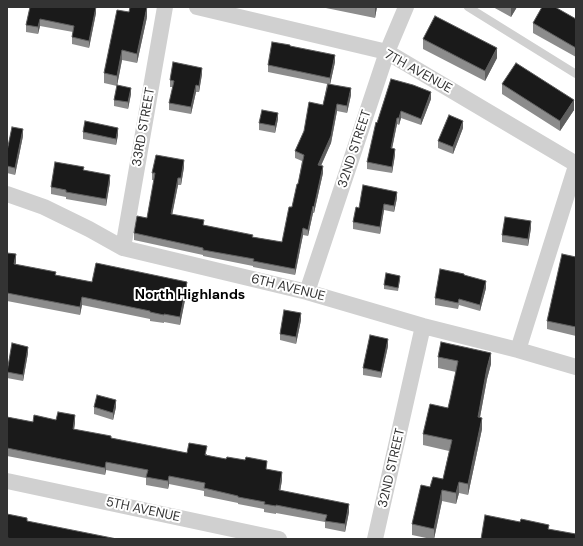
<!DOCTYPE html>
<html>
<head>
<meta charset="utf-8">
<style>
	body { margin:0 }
	#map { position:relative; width:583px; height:546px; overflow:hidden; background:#fff; font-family:"DM Sans",sans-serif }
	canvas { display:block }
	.frame { position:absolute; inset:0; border:8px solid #333; pointer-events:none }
</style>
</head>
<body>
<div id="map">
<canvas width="583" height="546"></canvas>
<div class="frame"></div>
</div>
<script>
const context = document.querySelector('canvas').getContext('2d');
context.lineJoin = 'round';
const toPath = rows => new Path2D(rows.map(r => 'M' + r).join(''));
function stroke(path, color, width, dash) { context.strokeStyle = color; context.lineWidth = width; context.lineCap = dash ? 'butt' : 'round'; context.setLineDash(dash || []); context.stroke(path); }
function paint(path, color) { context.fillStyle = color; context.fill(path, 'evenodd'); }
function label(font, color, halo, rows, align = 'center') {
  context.font = font + ' "DM Sans",sans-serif'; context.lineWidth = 4; context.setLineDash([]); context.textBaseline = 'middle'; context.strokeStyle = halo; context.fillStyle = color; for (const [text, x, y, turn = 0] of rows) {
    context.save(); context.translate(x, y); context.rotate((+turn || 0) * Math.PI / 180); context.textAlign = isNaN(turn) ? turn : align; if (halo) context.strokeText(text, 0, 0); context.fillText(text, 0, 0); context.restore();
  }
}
const lane = toPath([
	[468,7,576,74]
]);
const street = toPath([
	[197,7,387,52,576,164],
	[7,194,44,207,89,229,123,248,307,292,423,326,518,350,576,367],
	[123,248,165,7],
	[307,292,387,52,406,7],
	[518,350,576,166],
	[7,481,279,539],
	[375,539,423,326]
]);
const wall = toPath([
	[30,7,96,13,89,48,72,44,72,37,73,32,40,26,38,34,26,32,26,25],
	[321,7,377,7,375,18],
	[493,7,517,7,511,17],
	[147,17,137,63,122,60,117,85,131,94,128,109,114,106,114,100,117,86,104,83,104,73],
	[576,19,576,57,533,33,533,23],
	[423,39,497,58,485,81,423,49],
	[290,46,335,62,330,84,351,95,347,113,337,111,331,143,321,166,323,173,314,213,313,213,308,236,303,235,295,275,253,267,253,266,203,256,203,255,134,240,134,233,147,218,154,180,152,180,152,173,184,167,181,185,178,185,172,214,204,225,253,237,282,242,298,184,302,161,295,158,295,151,323,105,327,84,268,72,268,65],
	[202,74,199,92,196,92,191,114,169,110,169,103,173,87,170,87,170,80],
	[391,79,431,99,421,125,401,118,399,125,397,124,392,148,395,155,392,173,367,169,367,162,377,123],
	[502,84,574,110,560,131,502,94],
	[278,119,275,133,259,130,259,123],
	[463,128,453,154,438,148,438,141],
	[83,132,118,135,116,145,83,139],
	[23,136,15,175,7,173,7,151],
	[84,170,110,182,106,206,66,199,66,197,51,194,51,187],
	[397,198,394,212,384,210,380,234,353,229,353,222,359,208],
	[531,228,528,246,502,242,502,235],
	[7,253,16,262,15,265,56,275,92,282,187,290,180,325,164,322,164,323,150,321,150,319,82,305,80,315,7,301],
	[576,257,576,336,547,329,547,321],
	[464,275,486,288,480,311,459,305,458,309,435,305,435,298],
	[400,280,398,291,384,289,384,285],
	[301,320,296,344,280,340,280,334],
	[388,346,381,378,363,375,363,368],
	[28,353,23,381,7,378,7,369],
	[438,357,491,364,487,379,480,417,482,429,468,495,459,493,456,504,442,501,434,539,431,539,412,535,412,524,430,487,443,479,449,451,423,445,423,434,448,408,451,395,456,372,438,368],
	[94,407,116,407,113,420,94,414],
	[7,417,33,422,75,423,74,429,111,438,187,453,207,454,207,455,267,470,282,480,280,491,349,512,345,532,325,528,325,522,276,513,276,514,264,512,264,509,238,504,238,503,204,496,204,491,169,484,168,489,146,485,146,478,106,470,105,475,7,456]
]);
const shadedWall = toPath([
	[96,7,96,13,89,48,89,41],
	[147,7,147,17,137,63,137,54],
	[375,7,377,7,375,18],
	[511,7,517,7,511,17],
	[40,19,40,26,38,34,38,27],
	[497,48,497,58,485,81,485,71],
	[122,50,122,60,117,86,117,76],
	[335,55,335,62,330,85,330,78],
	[202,68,202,74,199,92,199,86],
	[196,85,196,92,191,114,191,107],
	[131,88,131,94,128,109,128,102],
	[351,88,351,95,347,113,347,106],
	[431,92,431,99,421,125,421,119],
	[574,100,574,110,560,131,560,121],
	[337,104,337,111,331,143,318,172,318,165],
	[401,111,401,118,399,125,399,118],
	[278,113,278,119,275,133,275,126],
	[397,118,397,124,391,154,391,148],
	[463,121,463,128,453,154,453,147],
	[118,128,118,135,116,145,116,139],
	[23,129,23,136,15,175,15,168],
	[395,149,395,155,392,173,392,167],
	[184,160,184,167,181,185,181,178],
	[323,166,323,173,314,213,314,207],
	[110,175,110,182,106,206,106,199],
	[178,178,178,185,171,221,171,214],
	[397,192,397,198,394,212,394,206],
	[384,204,384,210,380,234,380,227],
	[313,206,313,213,308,236,308,230],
	[531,221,531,228,528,246,528,239],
	[303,228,303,235,295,275,295,269],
	[16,254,16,262,14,272,14,264],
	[486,281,486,288,480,311,480,305],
	[187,282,187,290,180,325,180,317],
	[82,297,82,305,80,315,80,307],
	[301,313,301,320,296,344,296,337],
	[388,339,388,346,381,378,381,372],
	[28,347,28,353,23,381,23,375],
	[491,353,491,364,487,379,478,428,478,417,487,368],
	[116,400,116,407,113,420,113,413],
	[75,415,75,423,73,436,73,429],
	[482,418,482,429,468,495,468,484],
	[106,462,106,470,105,475,105,468],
	[282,472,282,480,279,498,279,490],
	[169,476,169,484,168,489,168,481],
	[459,482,459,493,456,504,456,493],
	[442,490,442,501,434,539,434,529],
	[349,504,349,512,345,532,345,524]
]);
const building = toPath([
	[30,7,96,7,89,41,72,37,74,26,40,19,38,27,26,25,30,7],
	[130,7,147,7,137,54,122,50,117,76,104,73,117,10,129,12,130,7],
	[542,7,555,7,576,19,576,48,533,23,542,7],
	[435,16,497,48,485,71,423,39,435,16],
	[272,42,290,45,290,46,335,55,330,78,268,65,272,42],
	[173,62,202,68,199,86,196,85,191,107,169,103,174,81,170,80,173,62],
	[516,63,574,100,560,121,502,84,516,63],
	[391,79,413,85,431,92,421,119,401,111,399,118,397,118,391,148,395,149,392,167,367,162,376,122,377,123,391,79],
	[328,84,351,88,347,106,337,104,331,136,318,165,323,166,314,207,313,206,308,230,303,228,295,269,253,261,254,259,203,250,203,248,134,233,137,216,147,218,155,173,152,173,156,155,184,160,181,178,178,178,171,214,204,220,203,225,253,235,252,237,282,242,289,207,292,207,297,184,298,184,304,155,295,151,304,131,309,102,323,105,328,84],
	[117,85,131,88,128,102,114,100,117,85],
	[262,110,278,113,275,126,259,123,262,110],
	[449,115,463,121,453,147,438,141,449,115],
	[85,121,118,128,116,139,83,132,85,121],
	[12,127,23,129,15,168,7,166,7,151,12,127],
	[55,162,84,167,83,170,110,175,106,199,66,192,66,190,51,187,55,162],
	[363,185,397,192,394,206,384,204,380,227,353,222,356,207,359,208,363,185],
	[505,217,531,221,528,239,502,235,505,217],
	[7,253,16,254,14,264,56,272,55,275,92,282,96,263,187,282,180,317,164,314,164,315,150,312,150,311,82,297,80,307,7,293,7,253],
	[562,254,576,257,576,327,547,321,562,254],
	[440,269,464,274,464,275,486,281,480,305,459,299,458,303,435,298,440,269],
	[386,273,400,276,398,288,384,285,386,273],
	[284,310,301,313,296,337,280,334,284,310],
	[370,335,388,339,381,372,363,368,370,335],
	[441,342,491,353,487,368,478,417,482,418,468,484,459,482,456,493,442,490,434,529,412,524,421,485,430,487,433,477,443,479,452,440,423,434,430,404,448,408,451,395,458,361,438,357,441,342],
	[12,343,28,347,23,375,7,372,12,343],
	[97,395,116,400,113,413,94,407,97,395],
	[58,412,75,415,73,429,111,436,111,438,187,453,189,443,207,446,205,455,226,459,227,457,245,460,246,457,267,461,266,469,282,472,279,490,349,504,345,524,325,521,327,515,276,505,276,506,264,504,265,502,238,497,238,496,204,488,205,483,169,476,168,481,146,477,148,470,106,462,105,468,7,448,7,417,33,422,34,415,56,420,58,412],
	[7,514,27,518,27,521,117,539,12,539,7,538,7,514],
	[485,515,520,522,521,519,549,525,548,529,576,534,576,539,481,539,485,515]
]);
const streetNames = [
	["7TH AVENUE",418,72,29],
	["33RD STREET",144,127,-80],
	["32ND STREET",355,149,-72],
	["6TH AVENUE",288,288,14],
	["32ND STREET",392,468,-77],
	["5TH AVENUE",143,510,12]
];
const neighbourhoodNames = [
	["North Highlands",190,295]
];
stroke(lane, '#d0d0d0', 8);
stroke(street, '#d0d0d0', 16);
paint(wall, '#8c8c8c');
paint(shadedWall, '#5f5f5f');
paint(building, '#1a1a1a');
stroke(building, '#5f5f5f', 1);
label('13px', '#333', '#fff', streetNames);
label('bold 14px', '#000', '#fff', neighbourhoodNames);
</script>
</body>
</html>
